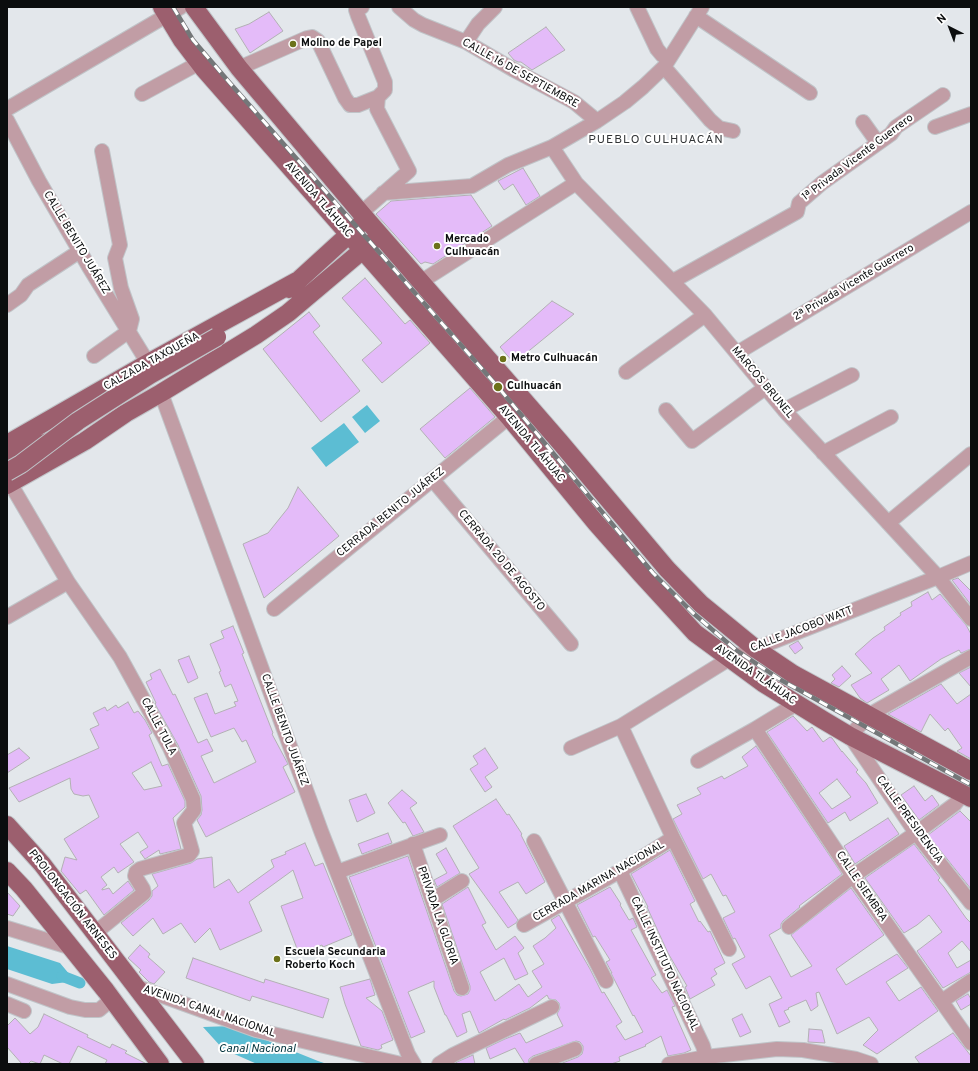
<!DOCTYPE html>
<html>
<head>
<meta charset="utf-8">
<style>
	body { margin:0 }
	#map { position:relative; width:978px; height:1071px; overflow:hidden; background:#e3e7eb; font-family:Overpass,sans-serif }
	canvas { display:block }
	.frame { position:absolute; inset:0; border:8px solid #0b0d0e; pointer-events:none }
	.north { position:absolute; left:930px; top:8px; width:40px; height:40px; -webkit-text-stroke:3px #fff; paint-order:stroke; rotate:318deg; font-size:11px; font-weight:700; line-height:16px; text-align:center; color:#0b0d0e }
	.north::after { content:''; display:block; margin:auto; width:14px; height:18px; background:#0b0d0e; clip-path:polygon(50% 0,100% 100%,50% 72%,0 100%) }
</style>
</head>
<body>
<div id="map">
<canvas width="978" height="1071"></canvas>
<div class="frame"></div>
<div class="north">N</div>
</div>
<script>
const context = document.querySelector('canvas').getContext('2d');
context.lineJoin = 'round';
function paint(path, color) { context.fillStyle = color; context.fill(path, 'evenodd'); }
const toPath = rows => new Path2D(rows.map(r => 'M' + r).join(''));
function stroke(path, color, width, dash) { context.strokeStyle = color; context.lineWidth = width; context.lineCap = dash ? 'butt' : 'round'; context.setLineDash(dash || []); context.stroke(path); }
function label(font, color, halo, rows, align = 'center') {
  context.font = font + ' Overpass,sans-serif'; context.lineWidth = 4; context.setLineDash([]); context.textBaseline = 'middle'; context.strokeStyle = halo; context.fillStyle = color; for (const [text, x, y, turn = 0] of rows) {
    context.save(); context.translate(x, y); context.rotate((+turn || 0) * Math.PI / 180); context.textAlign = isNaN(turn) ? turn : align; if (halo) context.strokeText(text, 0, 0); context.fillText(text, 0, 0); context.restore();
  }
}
const water = toPath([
	[367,405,380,421,365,433,352,417],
	[344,423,359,442,326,467,311,448],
	[7,946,60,963,75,981,52,984,7,969],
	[231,1026,318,1061,327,1064,257,1064,223,1049,203,1027]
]);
const canal = toPath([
	[62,976,80,983]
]);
const building = toPath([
	[269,12,283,31,250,53,235,29,249,24,269,12],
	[546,27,565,50,532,70,521,62,518,62,514,60,508,53,546,27],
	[523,168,540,196,526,205,513,184,504,190,498,181,523,168],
	[471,195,492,226,433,264,425,262,421,264,376,214,391,201,471,195],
	[365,278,405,324,410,320,430,343,382,383,362,360,382,343,342,298,365,278],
	[552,301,574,314,514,363,500,347,552,301],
	[309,312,320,326,313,332,360,391,321,422,263,349,309,312],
	[470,388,495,417,445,458,420,429,470,388],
	[298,487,339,536,264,598,243,544,268,533,288,508,298,487],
	[958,578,971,591,971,605,952,580,958,578],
	[928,592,932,600,940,594,966,625,971,634,971,649,961,653,959,650,941,659,910,681,899,665,881,679,889,690,867,703,860,698,851,685,872,673,855,654,873,638,885,630,884,627,901,615,900,613,912,606,911,602,928,592],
	[233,626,244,653,242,654,273,733,272,734,288,764,283,767,295,792,206,837,197,820,201,815,202,810,201,796,178,745,155,704,156,703,146,682,152,679,150,674,160,669,173,695,175,694,198,743,207,739,213,751,201,756,214,783,256,762,246,740,242,742,234,728,211,737,194,698,207,693,215,714,236,706,234,702,238,701,231,684,225,687,219,672,221,671,210,644,224,638,221,631,233,626],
	[798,641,803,648,795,654,789,646,798,641],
	[189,656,198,678,188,683,178,660,189,656],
	[842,666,851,676,839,687,831,683,835,679,832,675,842,666],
	[971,667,971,687,959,673,971,667],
	[941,684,957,704,971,694,971,759,957,751,962,748,948,728,945,731,930,714,921,732,888,714,941,684],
	[128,702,134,713,138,711,145,720,152,733,149,735,162,766,168,764,185,801,185,807,173,818,181,849,160,854,159,850,145,859,140,852,148,847,138,832,120,844,134,862,118,873,114,867,101,877,107,885,102,889,102,890,109,888,113,894,128,881,134,890,104,915,86,890,80,894,61,871,65,857,77,860,64,839,99,817,89,795,83,796,74,794,71,789,70,778,19,802,9,788,99,748,90,729,99,725,93,713,105,707,107,711,116,705,118,708,128,702],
	[151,762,162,786,144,790,132,773,151,762],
	[793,716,807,731,812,727,823,742,830,737,832,738,842,752,842,751,858,770,856,772,866,783,878,803,850,821,845,812,828,823,767,732,793,716],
	[837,779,851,797,832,809,819,793,837,779],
	[756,746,842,874,799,906,800,907,783,921,781,924,781,928,769,935,791,977,812,966,791,935,851,888,884,935,836,969,846,985,897,954,908,968,886,982,899,1001,921,987,938,1011,877,1054,863,1045,878,1030,869,1017,837,1034,819,992,816,993,818,1006,811,1011,806,1000,788,1008,789,1009,784,1011,790,1022,779,1027,769,1004,782,998,770,976,746,989,732,964,745,957,735,938,733,939,723,918,735,912,726,895,723,896,711,874,703,879,673,819,682,814,677,805,701,794,697,788,722,776,724,779,748,766,742,757,756,746],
	[19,748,30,758,7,773,7,755,19,748],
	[485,748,498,768,485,777,492,787,485,792,470,769,478,764,473,756,485,748],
	[914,786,925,801,932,795,939,805,919,820,901,795,914,786],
	[402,790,417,803,410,808,424,832,413,836,405,822,403,823,388,803,402,790],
	[366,794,375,813,357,822,349,800,366,794],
	[496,799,507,815,509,814,522,834,521,835,545,882,526,894,518,882,499,892,518,920,516,923,508,928,469,874,479,868,453,826,496,799],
	[960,811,971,822,971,889,928,835,960,811],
	[888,818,899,834,855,864,844,846,888,818],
	[388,833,392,843,362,854,358,844,388,833],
	[305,843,315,866,323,863,352,935,323,947,322,945,299,954,281,906,303,898,293,870,249,902,262,931,220,950,210,928,195,943,181,923,163,934,153,918,133,936,121,923,149,900,152,896,152,891,158,886,152,874,191,863,197,859,212,857,214,888,229,879,238,893,274,867,271,860,286,854,285,852,305,843],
	[914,844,940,878,938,880,944,887,966,918,971,923,971,952,962,941,948,953,957,968,971,960,971,972,943,988,917,951,942,932,929,915,917,925,904,933,865,878,914,844],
	[446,848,460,873,437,887,434,880,447,873,436,854,446,848],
	[670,850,695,901,690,904,699,922,700,921,708,932,710,931,725,963,714,969,717,974,711,978,715,985,690,999,685,987,687,986,668,953,647,907,648,907,631,874,670,850],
	[408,856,454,991,457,995,461,996,468,994,470,990,470,986,442,904,468,887,486,923,482,925,496,950,515,936,524,948,518,953,528,974,515,980,504,958,480,972,495,1001,519,984,528,997,542,987,532,971,544,964,533,946,545,938,556,928,551,920,559,915,590,969,602,993,604,992,622,1022,616,1026,625,1040,643,1032,634,1015,633,1016,614,979,611,973,612,973,606,962,610,960,595,936,593,937,577,905,610,887,621,904,620,905,629,920,633,918,637,927,631,930,656,975,651,978,662,993,667,990,675,1006,672,1007,691,1050,684,1053,668,1056,661,1036,645,1045,646,1046,619,1057,620,1061,611,1064,560,1064,578,1057,582,1054,583,1050,583,1046,580,1042,576,1041,533,1056,529,1059,528,1064,525,1064,515,1048,490,1059,486,1048,505,1039,520,1033,526,1043,563,1026,557,1014,560,1008,559,1003,556,1000,549,999,547,995,530,1008,505,1020,504,1019,479,1033,470,1011,462,1014,467,1032,457,1037,446,1015,445,1015,434,987,434,981,408,992,425,1032,411,1038,349,877,408,856],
	[7,892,20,906,13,916,7,914,7,892],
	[140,945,150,954,148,957,165,972,154,984,149,982,139,972,141,970,128,958,140,945],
	[193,958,264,983,265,979,329,999,323,1018,252,996,250,1001,186,978,193,958],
	[370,979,375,995,366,998,382,1011,393,1040,381,1045,382,1048,378,1050,361,1046,345,1004,340,987,370,979],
	[968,994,971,999,971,1004,961,1010,956,1001,968,994],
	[44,1014,88,1035,87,1037,110,1048,112,1044,127,1051,125,1053,147,1064,105,1064,107,1060,78,1046,69,1064,63,1064,44,1055,40,1064,31,1061,28,1064,22,1064,7,1047,7,1026,15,1018,30,1034,38,1027,44,1014],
	[742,1014,751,1032,740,1037,732,1019,742,1014],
	[809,1029,822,1030,825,1043,808,1042,809,1029],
	[953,1033,971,1056,971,1064,920,1064,915,1057,953,1033],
	[473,1055,475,1064,455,1064,457,1062,473,1055]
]);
const minor = toPath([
	[399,7,414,20,423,25,466,42,514,70,561,95,574,102,597,121],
	[637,7,657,49,662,55,669,59],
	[696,16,810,93],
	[466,42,478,24,495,7],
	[664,67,710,120,719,128,733,131],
	[239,68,307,38,312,37,318,41,345,98,350,105,358,105,378,97],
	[142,94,199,63],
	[7,109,181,7],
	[7,120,39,181,89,267,148,363],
	[863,122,878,143],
	[935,127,971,114],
	[552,147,576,183,705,315,784,410,938,577,971,619],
	[383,193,472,186,508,165,552,147,597,121,625,102,643,87,664,67,702,7],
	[361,213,409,171,377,109,378,97,385,90,385,82,358,16,356,10,362,7],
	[422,281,576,183],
	[673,281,797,212,799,203,822,183,891,134,896,127,943,95],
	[7,305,21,295,28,285,80,251],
	[737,353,971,212],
	[94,356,129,331,132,319,121,288,115,258,120,245,102,151],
	[626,372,705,315],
	[161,393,321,831,408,1054,414,1064],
	[666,410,692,441,765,388],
	[784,410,852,375],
	[823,453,891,417],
	[432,479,571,644],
	[10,483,68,582,120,657,170,748,193,799,194,810,184,823,192,851,189,855,140,869,136,872,135,876,143,889,144,893,95,933],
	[888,523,971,454],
	[274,609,509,417],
	[7,617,68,582],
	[971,657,869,715,850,736,916,833,971,903],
	[621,726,673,838,729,949],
	[755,729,853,876,971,1043],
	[571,748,621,726,729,659,938,577,971,563],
	[698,761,755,729,796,704],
	[534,841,606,981],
	[413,844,462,988],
	[620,871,703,1046,706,1057],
	[337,872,440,835],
	[432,900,462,881],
	[524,925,620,871,673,838],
	[789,927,853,876,916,833,955,804,963,794],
	[7,928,69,947],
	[7,984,70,1007,85,1010,99,1010,112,999],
	[135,986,256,1030,401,1064],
	[942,1001,971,981],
	[7,1004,24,1011],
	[439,1064,453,1055,552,1007],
	[536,1064,575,1049],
	[669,1064,706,1057,777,1049,803,1050,856,1059,871,1064]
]);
const major = toPath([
	[162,7,182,40,204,69,509,417,596,523,641,574,695,633,763,683,823,720,850,736,971,798],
	[194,7,239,68,361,213,560,442,667,569,701,604,756,649,793,674,971,771],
	[289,289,357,227],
	[7,444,148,363,297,281],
	[7,457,15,453,48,442],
	[7,485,85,441,126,413,161,393,256,335,288,313,371,243],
	[7,825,42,864,195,1064],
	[7,871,24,889,106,991,160,1064]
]);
const rail = toPath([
	[173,7,193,40,229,82,498,387,653,573,693,613,736,650,781,680,971,785]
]);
const majorBridge = toPath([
	[7,472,21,464,78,421,150,375,217,337]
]);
const markers = [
	[293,44,4,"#6c721a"],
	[437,246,4,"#6c721a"],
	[503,359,4,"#6c721a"],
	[498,387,5,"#6c721a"],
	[277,959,4,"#6c721a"]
];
const poiNames = [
	["Molino de Papel",301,44],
	["Mercado",445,240],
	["Culhuacán",445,253],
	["Metro Culhuacán",511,359],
	["Culhuacán",507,387],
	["Escuela Secundaria",285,953],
	["Roberto Koch",285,966]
];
const streetNames = [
	["CALLE 16 DE SEPTIEMBRE",520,74,29],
	["1ª Privada Vicente Guerrero",858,158,-37],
	["AVENIDA TLÁHUAC",318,200,49],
	["CALLE BENITO JUÁREZ",76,243,59],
	["2ª Privada Vicente Guerrero",854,283,-31],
	["CALZADA TAXQUEÑA",152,362,-29],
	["MARCOS BRUNEL",762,383,50],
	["AVENIDA TLÁHUAC",531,444,50],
	["CERRADA BENITO JUÁREZ",391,513,-39],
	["CERRADA 20 DE AGOSTO",501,561,50],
	["CALLE JACOBO WATT",802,630,-21],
	["AVENIDA TLÁHUAC",755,675,35],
	["CALLE TULA",158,727,62],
	["CALLE BENITO JUÁREZ",284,730,70],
	["CALLE PRESIDENCIA",909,820,54],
	["CERRADA MARINA NACIONAL",599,882,-30],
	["CALLE SIEMBRA",861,887,56],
	["PROLONGACIÓN ARNESES",72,905,52],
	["PRIVADA LA GLORIA",437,916,71],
	["CALLE INSTITUTO NACIONAL",664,964,65],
	["AVENIDA CANAL NACIONAL",209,1012,19]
];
const neighbourhoodNames = [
	["PUEBLO CULHUACÁN",656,141]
];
const waterNames = [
	["Canal Nacional",257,1050]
];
paint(water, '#5cbdd3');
stroke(canal, '#5cbdd3', 11);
paint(building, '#e4bbf9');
stroke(building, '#b2b0b4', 1);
stroke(minor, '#c0c4c8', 16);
stroke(major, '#c0c4c8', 20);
stroke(minor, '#c19da5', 14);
stroke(major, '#9c5f6e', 18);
stroke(rail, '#747779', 4.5);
stroke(rail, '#fff', 3, [9]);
stroke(majorBridge, '#c0c4c8', 20, []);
stroke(majorBridge, '#9c5f6e', 18);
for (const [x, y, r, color] of markers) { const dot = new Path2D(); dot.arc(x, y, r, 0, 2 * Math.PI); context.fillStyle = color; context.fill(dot); stroke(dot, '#fff', 1.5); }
label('bold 11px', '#0b0d0e', '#fff', poiNames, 'left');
label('11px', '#0b0d0e', '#fff', streetNames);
context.letterSpacing = '1px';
label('12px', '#313436', '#fff', neighbourhoodNames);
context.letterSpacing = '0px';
label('italic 12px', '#02333c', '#fff', waterNames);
</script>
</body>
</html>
